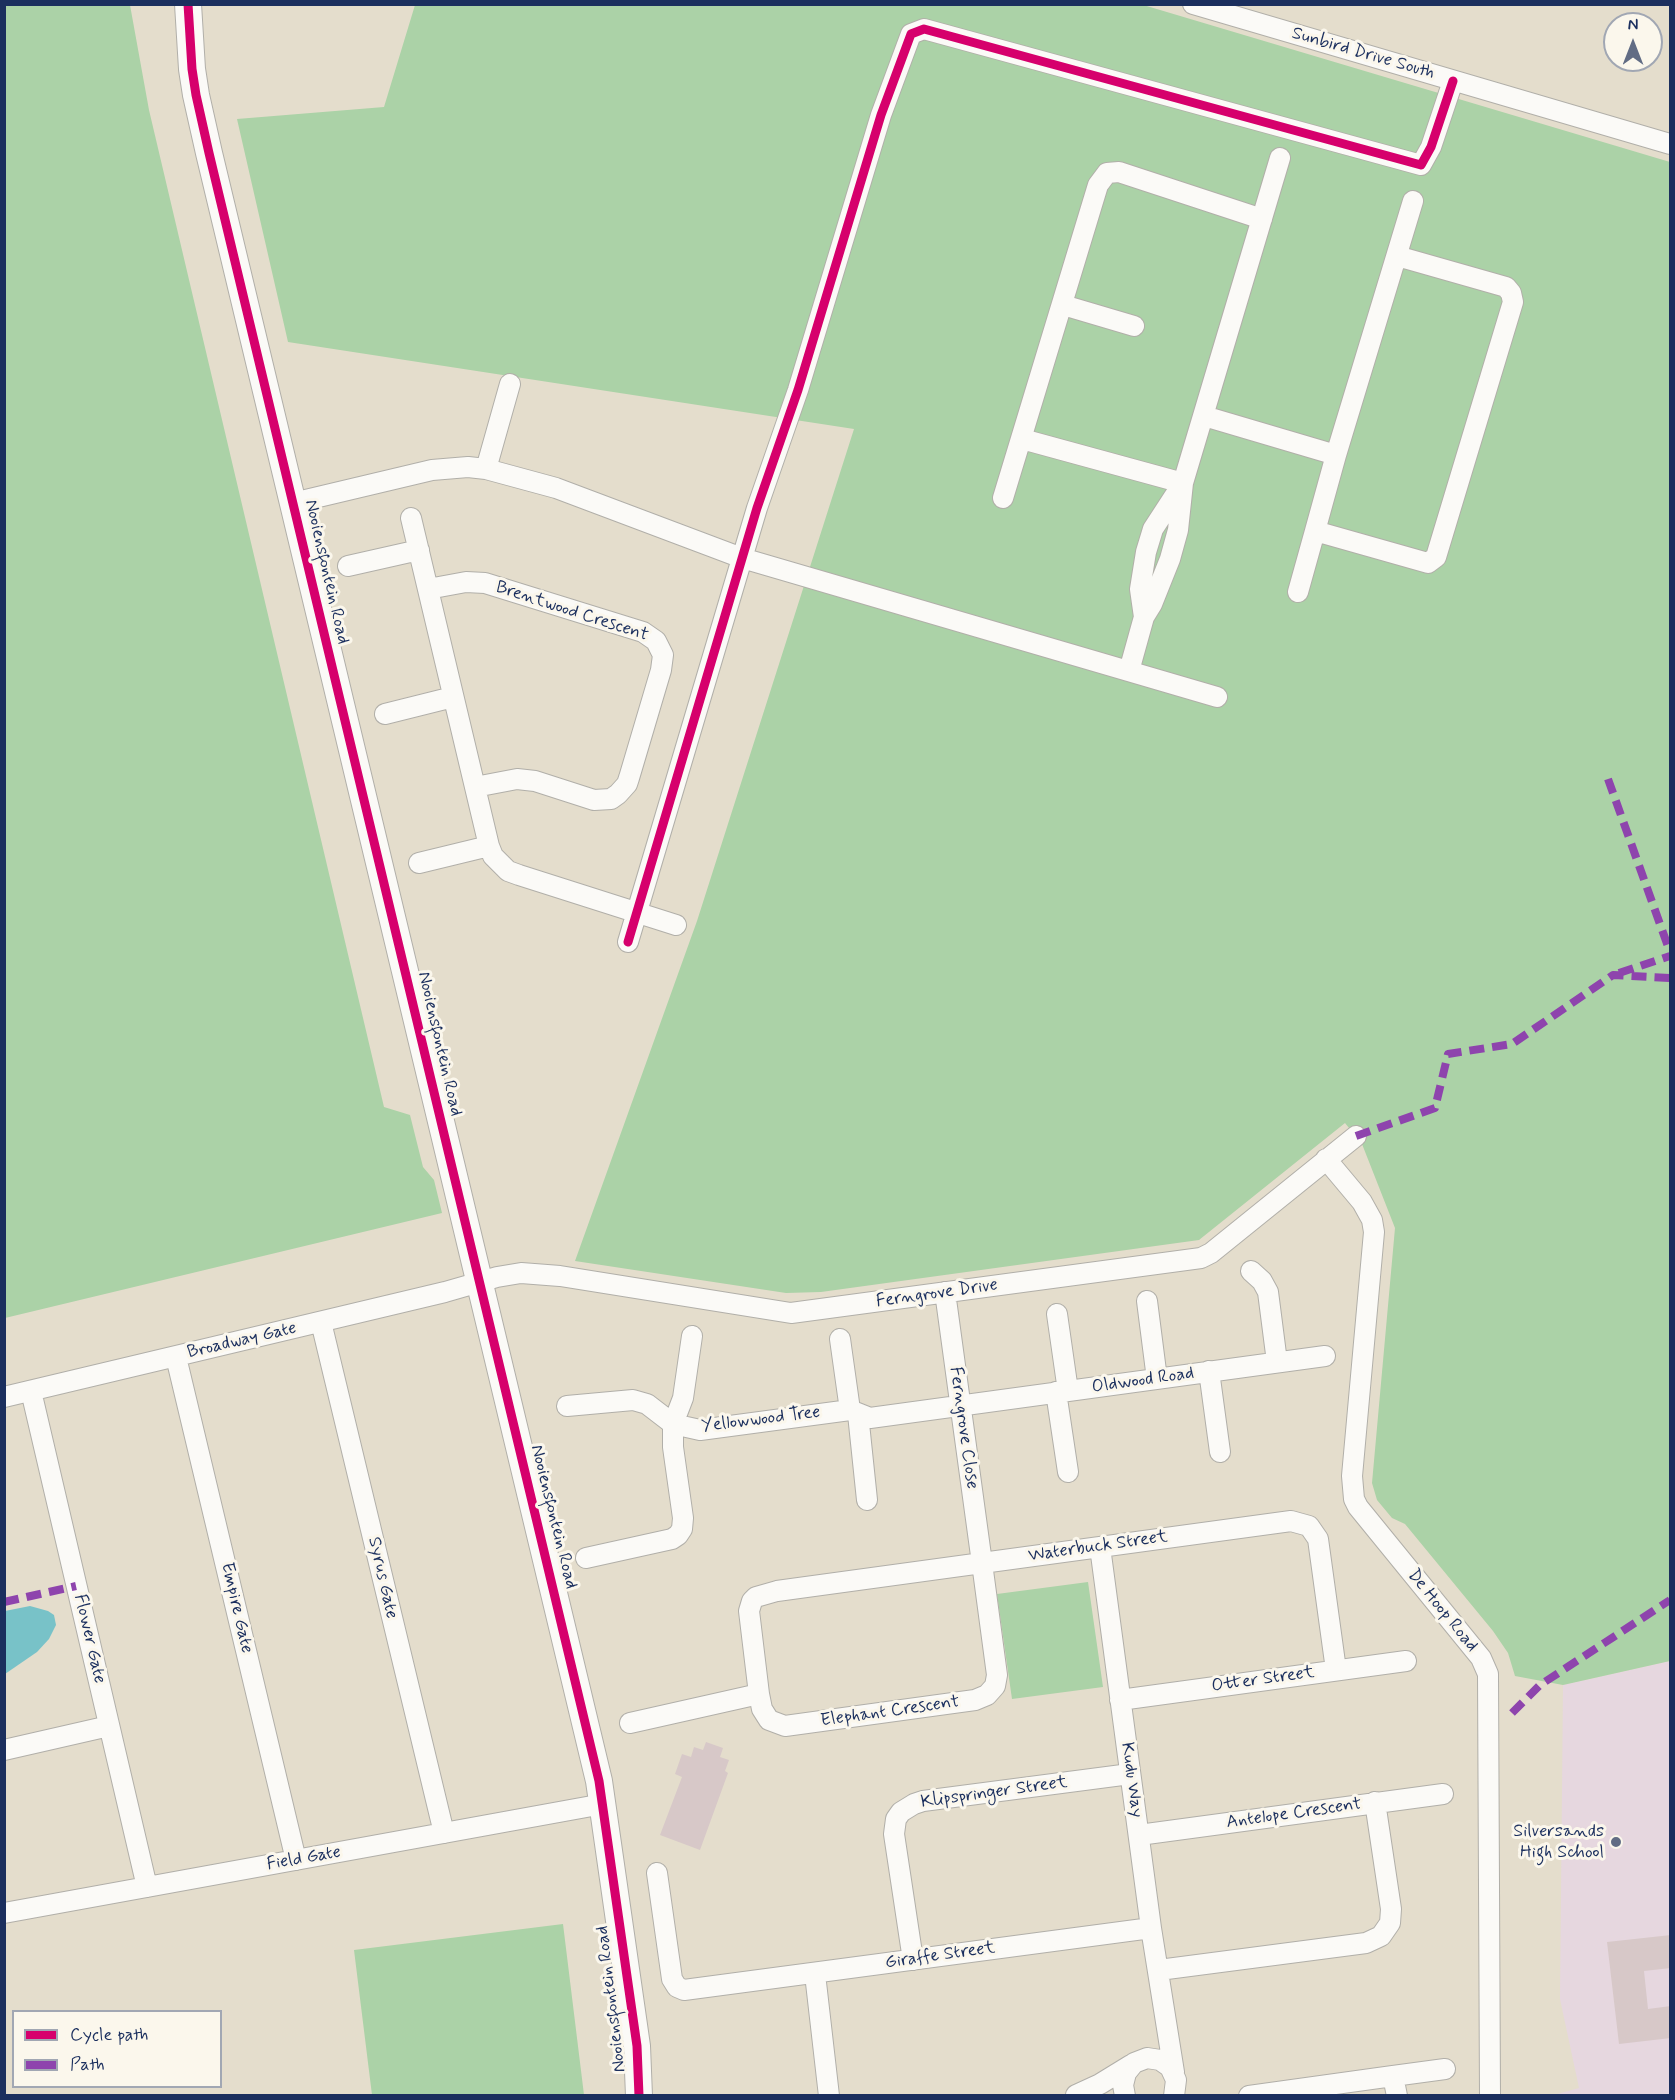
<!DOCTYPE html>
<html>
<head>
<meta charset="utf-8">
<style>
	body { margin:0 }
	#map { position:relative; width:1675px; height:2100px; overflow:hidden; background:#e4ddcc; font-family:Mynerve,sans-serif }
	canvas { display:block }
	.frame { position:absolute; inset:0; border:6px solid #1b2f5e; pointer-events:none }
	.legend { position:absolute; left:12px; top:2010px; width:210px; height:78px; box-sizing:border-box; background:#fbf7ec; border:2px solid #a1a7b3; margin:0; padding:8px 10px; list-style:none; font-size:18px; color:#1b2f5e }
	.legend li { display:flex; align-items:center; gap:12px; height:30px }
	.legend b { width:30px; border:2px solid #a1a7b3 }
	.north { position:absolute; left:1603px; top:12px; width:60px; height:60px; box-sizing:border-box; background:#fbf7ec; border:2px solid #a1a7b3; border-radius:50%; rotate:0deg; font-size:16px; font-weight:700; line-height:24px; text-align:center; color:#1b2f5e }
	.north::after { content:''; display:block; margin:auto; width:21px; height:27px; background:#616c84; clip-path:polygon(50% 0,100% 100%,50% 72%,0 100%) }
</style>
</head>
<body>
<div id="map">
<canvas width="1675" height="2100"></canvas>
<div class="frame"></div>
<ul class="legend">
<li><b style="height:8px;background:#d6006c"></b>Cycle path</li>
<li><b style="height:8px;background:#8e44ad"></b>Path</li>
</ul>
<div class="north">N</div>
</div>
<script>
const context = document.querySelector('canvas').getContext('2d');
context.lineJoin = 'round';
function paint(path, color) { context.fillStyle = color; context.fill(path, 'evenodd'); }
const toPath = rows => new Path2D(rows.map(r => 'M' + r).join(''));
function stroke(path, color, width, dash) { context.strokeStyle = color; context.lineWidth = width; context.lineCap = dash ? 'butt' : 'round'; context.setLineDash(dash || []); context.stroke(path); }
function label(font, color, halo, rows, align = 'center') {
  context.font = font + ' Mynerve,sans-serif'; context.lineWidth = 6; context.setLineDash([]); context.textBaseline = 'middle'; context.strokeStyle = halo; context.fillStyle = color; for (const [text, x, y, turn = 0] of rows) {
    context.save(); context.translate(x, y); context.rotate((+turn || 0) * Math.PI / 180); context.textAlign = isNaN(turn) ? turn : align; if (halo) context.strokeText(text, 0, 0); context.fillText(text, 0, 0); context.restore();
  }
}
const built = toPath([
	[1670,1661,1670,2095,1550,2096,1579,2088,1560,1999,1563,1685]
]);
const green = toPath([
	[1140,4,1670,162,1670,1661,1563,1685,1515,1676,1508,1653,1493,1631,1405,1524,1392,1518,1377,1500,1372,1483,1395,1228,1362,1144,1345,1123,1199,1240,821,1292,786,1293,575,1261,697,921,854,429,288,342,237,119,384,107,415,5],
	[4,5,130,5,149,110,384,1107,410,1115,423,1167,434,1180,442,1213,5,1318],
	[1088,1582,1103,1687,1012,1699,997,1594],
	[563,1924,584,2095,372,2095,354,1950]
]);
const water = toPath([
	[30,1606,48,1611,54,1615,56,1625,49,1639,37,1652,5,1674,5,1611]
]);
const building = toPath([
	[706,1742,723,1748,720,1757,729,1760,725,1771,728,1773,700,1850,660,1835,682,1777,675,1774,682,1754,691,1757,694,1747,703,1750],
	[1671,1935,1671,1968,1644,1971,1648,2009,1671,2006,1671,2038,1619,2044,1607,1942]
]);
const minor = toPath([
	[1193,4,1670,144],
	[1063,305,1134,326],
	[1204,416,1336,455,1315,531,1428,563,1436,557,1513,302,1511,293,1506,287,1397,256],
	[1022,439,1183,483,1280,158],
	[1336,455,1413,201],
	[486,469,510,384],
	[1003,498,1098,185,1107,173,1119,172,1262,219],
	[293,503,432,470,468,467,486,469,556,488,742,558,1217,697],
	[411,518,489,846,493,856,508,871,519,875,676,925],
	[348,566,419,550],
	[428,589,466,582,485,583,643,632,656,641,663,655,661,670,629,778,627,784,618,794,611,799,594,800,535,781,517,779,475,787],
	[1298,592,1315,531],
	[1144,617,1140,589,1146,552,1153,529,1181,486],
	[1129,671,1144,617,1152,604,1170,559,1178,530,1183,483],
	[385,714,453,697],
	[419,863,489,846],
	[628,942,757,508,798,390,881,115,911,34,924,29,1421,165,1431,147,1453,81],
	[1326,1159,1362,1202,1372,1220,1374,1232,1352,1476,1354,1499,1358,1507,1481,1658,1488,1674,1490,2096],
	[1251,1271,1262,1281,1268,1292,1277,1362],
	[945,1292,982,1563,997,1675,995,1686,987,1695,975,1700,785,1726,769,1720,762,1709,759,1694,749,1611,752,1601,756,1597,777,1591,982,1563,1100,1547,1291,1521,1309,1526,1318,1539,1336,1670],
	[1147,1301,1157,1379],
	[1057,1314,1068,1391],
	[321,1322,444,1833],
	[840,1339,850,1410],
	[176,1357,296,1860],
	[1209,1371,1220,1452],
	[31,1391,147,1887],
	[1056,1392,1068,1472],
	[4,1397,445,1292,497,1277,521,1273,560,1276,791,1313,1201,1258,1211,1253,1356,1136],
	[567,1406,633,1400,647,1404,673,1424,700,1430,850,1410,870,1418,1325,1356],
	[858,1414,867,1500],
	[1100,1547,1151,1928,1174,2072],
	[586,1558,672,1539,678,1535,682,1529,683,1518,673,1447,673,1424,683,1398,692,1336],
	[1120,1700,1406,1661],
	[630,1723,759,1694],
	[4,1750,109,1726],
	[1139,1835,1443,1794],
	[657,1873,672,1979,677,1987,684,1990,1151,1928],
	[4,1913,603,1804],
	[913,1960,894,1834,896,1819,901,1812,914,1804,923,1801,1130,1774],
	[1159,1970,1366,1943,1381,1936,1390,1923,1391,1909,1375,1802],
	[815,1974,829,2096],
	[1393,2076,1445,2069],
	[1076,2095,1100,2084,1131,2065],
	[1125,2096,1123,2085,1126,2073,1134,2063,1147,2058,1160,2060,1170,2067,1176,2080,1174,2096],
	[1249,2096,1393,2076,1397,2096]
]);
const tertiary = toPath([
	[188,4,192,69,196,95,209,153,599,1781,637,2046,639,2096]
]);
const quiet = toPath([
	[1608,779,1670,952],
	[1619,973,1670,956],
	[1356,1136,1435,1108,1448,1054,1512,1044,1613,975,1670,978],
	[4,1602,76,1586],
	[1512,1713,1540,1685,1670,1600]
]);
const cycleway = toPath([
	[188,4,192,69,196,95,209,153,599,1781,637,2046,639,2096],
	[628,942,757,508,798,390,881,115,911,34,924,29,1421,165,1431,147,1453,81]
]);
const markers = [
	[1616,1842,6,"#616c84"]
];
const streetNames = [
	["Sunbird Drive South",1363,54,16],
	["Nooiensfontein Road",326,572,77],
	["Brentwood Crescent",572,612,18],
	["Nooiensfontein Road",439,1044,77],
	["Ferngrove Drive",937,1294,-8],
	["Broadway Gate",242,1341,-13],
	["Oldwood Road",1143,1381,-8],
	["Yellowwood Tree",761,1420,-7],
	["Ferngrove Close",963,1428,82],
	["Nooiensfontein Road",553,1517,76],
	["Waterbuck Street",1098,1547,-8],
	["Syrus Gate",382,1578,77],
	["Empire Gate",236,1608,77],
	["De Hoop Road",1442,1611,51],
	["Flower Gate",89,1639,77],
	["Otter Street",1263,1680,-8],
	["Elephant Crescent",890,1712,-8],
	["Kudu Way",1131,1780,82],
	["Klipspringer Street",994,1793,-8],
	["Antelope Crescent",1294,1814,-8],
	["Field Gate",304,1859,-10],
	["Giraffe Street",940,1956,-8],
	["Nooiensfontein Road",612,1999,-97]
];
const poiNames = [
	["Silversands",1604,1832],
	["High School",1604,1853]
];
paint(built, '#e6d7df');
paint(green, '#abd2a7');
paint(water, '#78c2c8');
paint(building, '#d7c8c8');
stroke(minor, '#b1afa9', 22);
stroke(tertiary, '#b1afa9', 28);
stroke(minor, '#fbfaf7', 20);
stroke(tertiary, '#fbfaf7', 26);
stroke(quiet, '#8e44ad', 8, [15, 8]);
stroke(cycleway, '#d6006c', 9);
for (const [x, y, r, color] of markers) { const dot = new Path2D(); dot.arc(x, y, r, 0, 2 * Math.PI); context.fillStyle = color; context.fill(dot); stroke(dot, '#fbf7ec', 2); }
label('18px', '#1b2f5e', '#fbf7ec', streetNames);
label('18px', '#1b2f5e', '#fbf7ec', poiNames, 'right');
</script>
</body>
</html>
